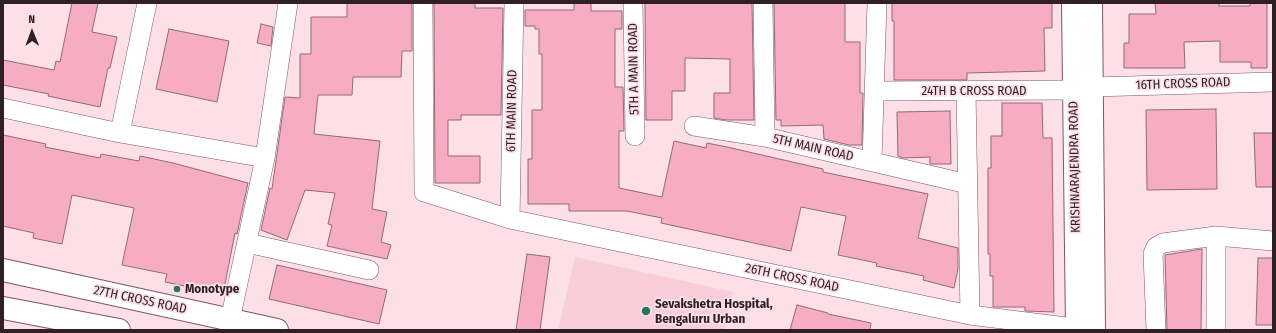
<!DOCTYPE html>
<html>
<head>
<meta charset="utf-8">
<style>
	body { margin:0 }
	#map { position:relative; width:1276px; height:333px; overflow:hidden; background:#fcdfe7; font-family:"Fira Sans Condensed",sans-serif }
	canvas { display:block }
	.frame { position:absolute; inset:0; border:4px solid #301f24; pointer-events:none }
	.north { position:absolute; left:12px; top:12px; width:40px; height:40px; -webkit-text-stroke:3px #fcdfe7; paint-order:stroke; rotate:359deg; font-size:11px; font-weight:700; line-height:16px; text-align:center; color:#301f24 }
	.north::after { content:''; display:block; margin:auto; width:14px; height:18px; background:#301f24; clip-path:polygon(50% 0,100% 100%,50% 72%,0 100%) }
</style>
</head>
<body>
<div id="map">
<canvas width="1276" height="333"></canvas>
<div class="frame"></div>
<div class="north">N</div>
</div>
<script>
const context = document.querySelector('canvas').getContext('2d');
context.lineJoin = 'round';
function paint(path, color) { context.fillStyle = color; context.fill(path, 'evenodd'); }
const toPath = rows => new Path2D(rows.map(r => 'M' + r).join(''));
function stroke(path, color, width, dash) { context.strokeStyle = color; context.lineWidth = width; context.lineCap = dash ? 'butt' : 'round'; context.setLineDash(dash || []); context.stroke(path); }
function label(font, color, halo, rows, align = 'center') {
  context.font = font + ' "Fira Sans Condensed",sans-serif'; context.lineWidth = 3.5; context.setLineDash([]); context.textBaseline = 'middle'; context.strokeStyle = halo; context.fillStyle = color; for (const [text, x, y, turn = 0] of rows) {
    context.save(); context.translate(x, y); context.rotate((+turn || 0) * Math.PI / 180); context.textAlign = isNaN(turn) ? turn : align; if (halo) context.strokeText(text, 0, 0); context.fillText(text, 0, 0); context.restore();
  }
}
const built = toPath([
	[575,257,733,292,724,330,558,330]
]);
const building = toPath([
	[72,3,98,3,92,32,117,37,110,68,108,68,100,107,48,96,49,94,3,85,3,60,54,70,56,61,60,62,72,3],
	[347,3,412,3,412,51,402,51,401,77,353,77,352,95,318,95,314,134,380,141,372,209,387,212,381,242,391,245,387,259,327,246,332,225,328,224,335,193,305,190,287,240,261,230,270,188,272,189,285,97,300,98,300,54,311,54,311,17,347,17,347,3],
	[434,3,475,3,475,8,503,8,501,115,461,115,461,120,448,120,448,156,480,156,480,183,435,183,434,3],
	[574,3,591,3,591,11,622,11,622,29,615,29,615,87,623,87,624,131,619,131,619,188,662,197,674,141,706,148,707,143,727,147,823,169,823,172,928,194,918,238,958,248,958,269,954,288,923,280,924,276,876,266,877,263,838,255,846,216,801,207,791,251,661,223,662,218,627,211,569,211,569,204,528,204,528,159,532,159,532,110,542,110,542,54,539,54,539,29,535,29,535,26,525,26,525,10,574,10,574,3],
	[645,3,752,3,754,120,726,120,714,118,714,93,730,93,730,59,685,58,685,91,672,91,672,120,646,120,645,3],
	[774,3,845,3,845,42,860,42,860,93,863,93,862,145,849,145,824,139,823,125,781,126,781,120,776,120,774,3],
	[892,3,1052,3,1052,28,1044,28,1045,71,967,73,967,80,894,80,894,21,892,21,892,3],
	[1155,3,1219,3,1219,6,1250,6,1250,3,1267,3,1267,68,1251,68,1251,62,1220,62,1220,41,1184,42,1185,68,1124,68,1124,43,1129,43,1129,14,1156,14,1155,3],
	[261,24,273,27,271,46,257,43,261,24],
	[169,29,229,41,217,102,156,89,169,29],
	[1002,103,1042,103,1043,138,1052,138,1054,312,1025,311,1025,307,993,307,993,276,990,276,990,254,988,254,988,168,991,168,991,136,1002,136,1002,103],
	[1216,109,1217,189,1147,190,1146,110,1216,109],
	[950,111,951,164,930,164,930,157,903,158,898,156,897,112,950,111],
	[1254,133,1273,133,1273,187,1256,187,1254,133],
	[3,135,46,144,45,147,100,158,101,154,139,161,140,156,173,163,248,183,237,234,235,233,223,294,165,282,167,274,122,265,134,208,72,195,62,244,33,238,34,233,3,226,3,135],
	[1202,249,1201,330,1167,330,1165,255,1202,249],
	[527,254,550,257,540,330,516,330,527,254],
	[1258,258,1273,258,1273,325,1256,325,1258,258],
	[277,265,387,290,379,324,269,299,277,265],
	[797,305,828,313,828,314,871,323,870,330,790,330,797,305]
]);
const minor = toPath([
	[423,3,424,192,510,219,970,315,1090,330],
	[633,3,635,136],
	[763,3,765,137,968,184],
	[1092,87,1273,82],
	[874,91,1074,90],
	[966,91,970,315],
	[3,108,120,133,265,158],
	[694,126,765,137],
	[120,133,147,3],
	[872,161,877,3],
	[510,219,514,3],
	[247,243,369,270],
	[230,320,265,158,288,3],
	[1156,330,1153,254,1156,247,1163,243,1216,236,1273,241],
	[1216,330,1216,236]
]);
const major = toPath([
	[1073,3,1077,330],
	[1091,3,1094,330],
	[3,270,277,330],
	[3,308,119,330]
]);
const markers = [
	[177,289,4,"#2d7164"],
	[646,311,5,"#2d7164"]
];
const streetNames = [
	["5TH A MAIN ROAD",634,69,-91],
	["16TH CROSS ROAD",1183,84,-2],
	["24TH B CROSS ROAD",974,91],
	["6TH MAIN ROAD",512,111,-89],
	["5TH MAIN ROAD",813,148,13],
	["KRISHNARAJENDRA ROAD",1075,167,-91],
	["26TH CROSS ROAD",792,278,12],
	["27TH CROSS ROAD",140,300,12]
];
const poiNames = [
	["Monotype",185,289],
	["Sevakshetra Hospital,",655,304],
	["Bengaluru Urban",655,319]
];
paint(built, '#f9cdda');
paint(building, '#f6acc3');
stroke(building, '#936a77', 1);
stroke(minor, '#7f5764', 20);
stroke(major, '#7f5764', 24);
stroke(minor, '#fff', 19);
stroke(major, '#fff', 22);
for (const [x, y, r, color] of markers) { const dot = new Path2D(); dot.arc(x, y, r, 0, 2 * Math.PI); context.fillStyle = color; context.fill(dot); stroke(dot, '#fcdfe7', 1.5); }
label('13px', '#301f24', '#fcdfe7', streetNames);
label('bold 13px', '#301f24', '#fcdfe7', poiNames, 'left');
</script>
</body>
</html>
